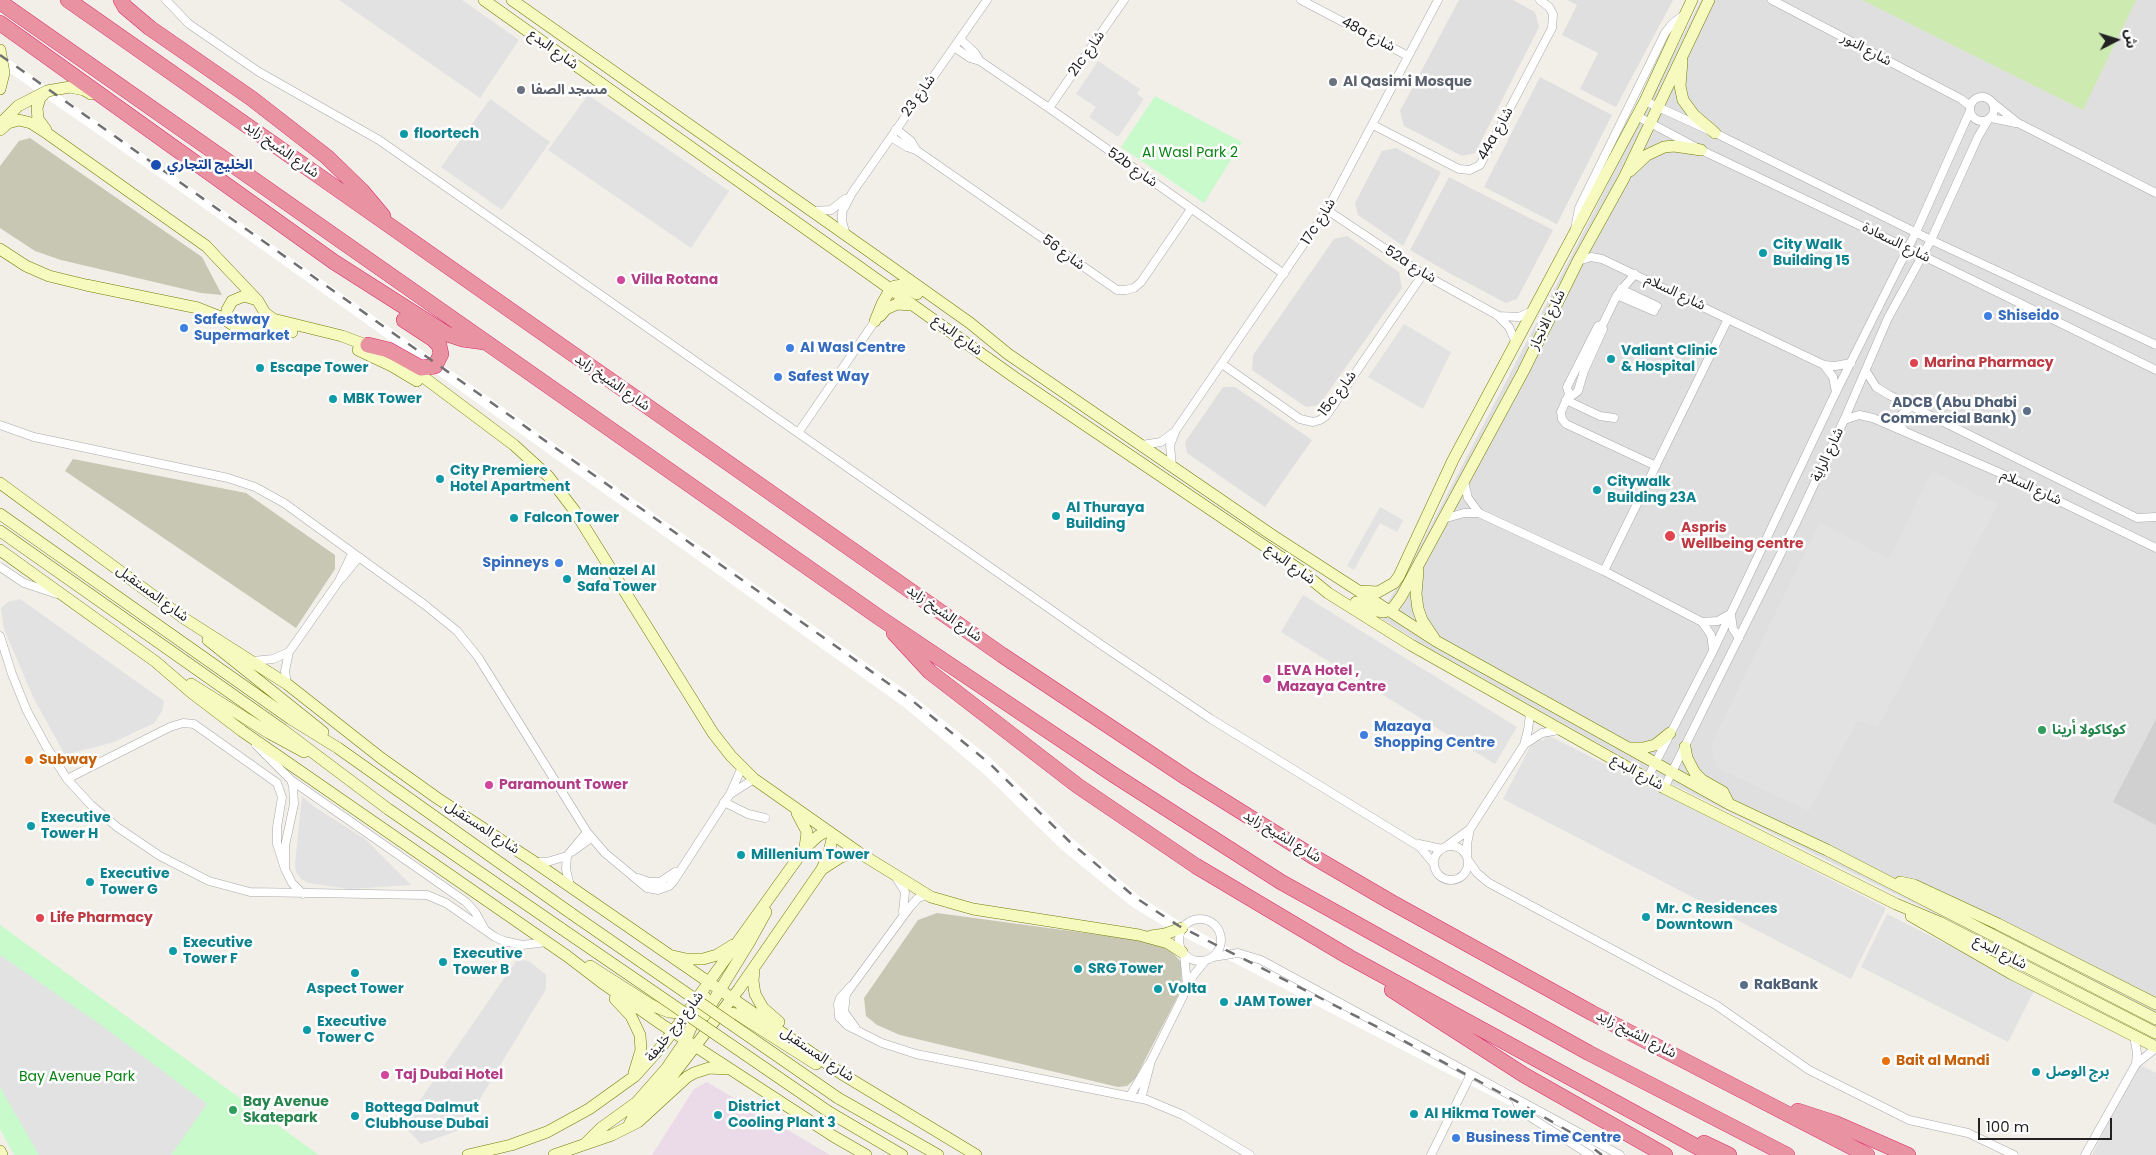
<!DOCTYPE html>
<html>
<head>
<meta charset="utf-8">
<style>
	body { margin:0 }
	#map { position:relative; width:2156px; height:1155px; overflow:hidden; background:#f2efe9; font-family:Poppins,"Noto Sans Arabic",sans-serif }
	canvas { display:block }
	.north { position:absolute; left:2091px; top:15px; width:50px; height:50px; -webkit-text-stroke:4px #fff; paint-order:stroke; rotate:85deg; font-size:14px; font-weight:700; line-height:20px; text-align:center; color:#222 }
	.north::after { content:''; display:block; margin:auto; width:18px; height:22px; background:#222; clip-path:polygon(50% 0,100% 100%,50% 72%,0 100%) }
	.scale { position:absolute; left:1978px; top:1118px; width:134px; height:22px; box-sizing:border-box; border:2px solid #222; border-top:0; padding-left:6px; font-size:15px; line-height:18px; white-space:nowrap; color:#222; -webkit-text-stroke:4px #fff; paint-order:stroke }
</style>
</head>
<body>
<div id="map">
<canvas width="2156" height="1155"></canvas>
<div class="north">ش</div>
<div class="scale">100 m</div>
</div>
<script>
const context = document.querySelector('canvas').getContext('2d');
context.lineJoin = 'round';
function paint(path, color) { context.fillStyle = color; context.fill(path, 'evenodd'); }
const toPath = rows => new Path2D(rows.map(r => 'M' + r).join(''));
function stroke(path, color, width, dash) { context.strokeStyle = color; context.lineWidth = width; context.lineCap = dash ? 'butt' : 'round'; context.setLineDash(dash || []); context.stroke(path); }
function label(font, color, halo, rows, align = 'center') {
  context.font = font + ' Poppins,"Noto Sans Arabic",sans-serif'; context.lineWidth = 5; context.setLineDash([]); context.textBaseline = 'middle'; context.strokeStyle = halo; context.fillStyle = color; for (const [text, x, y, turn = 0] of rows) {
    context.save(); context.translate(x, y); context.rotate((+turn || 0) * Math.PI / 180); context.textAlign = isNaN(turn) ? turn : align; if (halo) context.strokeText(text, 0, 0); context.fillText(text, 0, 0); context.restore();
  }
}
const residential = toPath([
	[1459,0,1513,0,1535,12,1539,27,1475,153,1462,156,1404,126,1400,111],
	[1567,0,1673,0,1616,107,1580,89,1598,53,1562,35,1577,5],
	[1701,0,2156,0,2156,1026,2023,957,1656,776,1424,645,1379,617,1414,558,1574,251],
	[1540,77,1612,115,1557,224,1484,187],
	[1396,148,1441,172,1403,246,1358,215,1355,203,1382,151],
	[1449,177,1553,230,1517,299,1506,303,1449,273,1410,250],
	[1347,236,1399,272,1402,288,1319,405,1306,407,1252,370,1253,355,1334,239],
	[1223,387,1235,387,1312,440,1265,507,1187,453,1185,442]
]);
const industrial = toPath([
	[707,1082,830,1155,652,1155,694,1089]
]);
const religious = toPath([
	[2156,719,2156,825,2113,802]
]);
const construction = toPath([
	[30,138,202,257,222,295,201,293,61,260,35,251,0,228,0,166,19,141],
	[73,459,246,493,335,555,335,569,296,628,65,471],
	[937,913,1152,942,1167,946,1181,962,1182,988,1135,1079,1127,1086,1118,1087,900,1035,877,1025,866,1016,864,998,918,920]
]);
const grass = toPath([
	[1862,0,2136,0,2083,110]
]);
const park = toPath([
	[1155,96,1242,142,1204,203,1121,147],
	[0,925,319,1155,14,1155,0,1129]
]);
const parking = toPath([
	[339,0,462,0,519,40,480,98],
	[1098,61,1140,89,1137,94,1144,99,1118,137,1089,117,1096,107,1076,94],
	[588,95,729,191,691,248,548,150],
	[490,99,550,142,502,210,441,167],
	[1404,324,1451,352,1423,409,1368,377],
	[1932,470,1977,495,1999,503,1878,727,1858,720,1809,811,1717,768,1711,744,1820,522,1889,559],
	[1380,507,1403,520,1397,532,1380,523,1354,570,1347,566],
	[1303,595,1517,727,1495,764,1281,632],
	[20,599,164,701,162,711,154,723,114,742,65,755,33,697,4,629,1,608,8,602],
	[1546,734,1886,908,1851,979,1503,799,1535,737,1543,741],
	[302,796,313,806,365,839,411,885,349,889,308,883,301,879,296,872,295,864],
	[1887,914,2035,989,2008,1042,1861,967],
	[0,955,101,1025,207,1104,171,1155,39,1155,0,1087],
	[522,960,529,961,546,975,546,989,462,1129,421,1144,403,1125,516,961],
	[2138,1064,2156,1073,2156,1155,2092,1155]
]);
const pier = toPath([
	[0,53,912,695,993,760,1073,839,1139,896,1174,918,1253,961,1395,1030,1510,1089,1576,1131,1609,1155,1590,1155,1570,1141,1503,1102,1167,928,1131,906,1062,850,983,773,904,707,198,204,0,66]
]);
const street = toPath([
	[166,0,189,24,259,72,379,140,1103,646,1211,719,1420,847,1434,864],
	[1301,0,1408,56],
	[1772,0,1961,99,1970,106],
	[960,39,975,53,980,61],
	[954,47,970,58,980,61,1049,108,1284,274],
	'1970 109a12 12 0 1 1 24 0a12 12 0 1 1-24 0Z',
	[1645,101,1715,133,1931,240,2156,345],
	[1993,103,2018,123,2156,193],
	[1049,108,1124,0],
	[1637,116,1701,150,1907,248,2156,370],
	[1991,118,2016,123],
	[1373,125,1459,169,1470,170,1480,165,1552,28,1553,14,1549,7,1540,0],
	[896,129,911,141,916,150],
	[891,137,907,147,916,150,1117,290,1126,290,1134,288,1141,282,1191,209],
	[1327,210,1423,274,1497,315,1509,327,1516,343],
	[813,211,831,210,845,199],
	[1575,229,1579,208,1665,33,1672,24,1685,14],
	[846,235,842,221,842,212,852,193,987,0],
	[1578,261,1591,257,1602,259,1824,365,1835,366,1851,363],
	[1621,289,1657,306],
	[1617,295,1654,311],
	[1498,316,1519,317,1532,311],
	[1601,325,1603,329,1584,371,1578,391,1573,395,1569,394,1567,387,1598,326,1601,325],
	[1602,326,1617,295,1635,274],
	[1222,364,1300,419,1313,422,1320,420,1326,416,1423,274],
	[1824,365,1833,377,1836,392],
	[1866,371,1876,387,1889,395,2137,518,2156,517],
	[1569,394,1561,412,1562,419,1566,424,1656,466],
	[1566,400,1600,416,1614,418],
	[1844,420,1859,415,1873,418,2007,476,2156,548],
	[0,425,34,437,228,478,255,487,284,503,425,605,457,631,478,657,587,832,605,853,647,888,658,890,669,886,673,882,730,794,742,767],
	[1904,431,1899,421,1901,415,1909,408,1915,407],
	[798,433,875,321],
	[1142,445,1161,442,1173,433],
	[1172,467,1170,445,1176,430,1327,210,1438,0],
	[1464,482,1468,498,1479,513],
	[1443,519,1464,513,1479,513,1604,571,1702,622,1711,635,1713,649],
	[0,567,24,583,57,594],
	[1604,571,1728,319],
	[342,578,358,558],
	[1731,615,1733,629,1739,638],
	[1702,622,1718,621,1730,614],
	[0,636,12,674,27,711,46,746,67,779,91,805,117,827,160,856,209,881,250,892,427,895,446,903,495,937,504,941,522,945,547,942],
	[253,661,273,659,289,652],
	[287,684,285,671,289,652,339,581,352,554],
	[1525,744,1542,733,1559,730],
	[256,745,291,780,293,786,294,804,285,846,285,869,292,883,303,894],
	[67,779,170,727,183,723,194,724,277,783,282,797,277,827,277,844,285,869],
	[1647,779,1713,651,1836,392,1916,232,1970,111],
	[291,780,466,902,475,912,484,928],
	[1664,788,1796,523,1844,420,1888,318,1931,240,1978,137,1988,120],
	[732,793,754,779],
	[724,802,748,814,765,818],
	[1419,844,1442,849],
	[1448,845,1470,829],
	'1434 863a17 17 0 1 1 34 0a17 17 0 1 1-34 0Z',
	[573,851,591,838],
	[567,856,566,869,570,886],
	[1467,857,1467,844,1470,829,1524,745,1528,730,1530,714],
	[1468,860,1477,873,1489,883,1716,1005,1809,1070,1909,1120,1968,1133,2014,1155],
	[535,862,547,862,567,856,587,832],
	[638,878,649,882,660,882,675,872],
	[897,879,905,892,903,912],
	'1179 940a21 21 0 1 1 42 0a21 21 0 1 1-42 0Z',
	[1184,954,1187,984],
	[1213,957,1238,953,1261,960,1620,1155],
	[851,986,840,998,838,1004,839,1017,848,1026,882,1043,916,1054,1147,1100,1183,1115,1250,1155],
	[855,1027,844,1012,846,994,910,907,918,898,926,895],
	[2134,1036,2137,1053,2136,1064],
	[1130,1096,1148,1065],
	[1515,1098,1518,1105,1524,1113,1590,1155],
	[1141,1099,1151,1061,1193,976,1205,961],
	[1431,1155,1471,1074],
	[2085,1155,2136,1064,2156,1048]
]);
const secondary = toPath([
	[484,0,1014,377,1300,570,1328,593,1411,645,1664,788,1896,904,1939,922,2156,1033],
	[512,0,870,252,970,323,1008,354,1272,535,1436,641,1729,804,1827,850,2156,1019],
	[0,50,4,73,0,89],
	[1682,61,1680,86,1683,100,1694,115,1715,133],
	[0,124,18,106,47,91,70,87,84,90,91,94],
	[0,130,8,123,19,120,31,123,48,134,206,246,258,301,265,313,273,319,342,336,374,348],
	[46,130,38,119,37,108,40,98,46,92],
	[1630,171,1647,155,1664,147,1674,146,1701,150],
	[0,249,26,266,49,276,86,285,198,308,221,317,242,331,264,328,292,332],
	[880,316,886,309,897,304,912,305],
	[228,321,227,310,232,301,244,296,254,299],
	[875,321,882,304,891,288,895,286,903,285,917,294],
	[358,350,392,366,417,381],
	[410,367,514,445,548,476,574,510,713,733,731,756,754,779,858,852,931,897,973,909,1139,935,1168,943,1182,952],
	[0,483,185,619,287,684,381,758,437,798,533,861,842,1074,976,1155],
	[0,514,291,719,338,748,572,914],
	[0,531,283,730,388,809,562,929],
	[0,550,156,662,192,693,242,731,567,956,601,982,661,1024,833,1136,866,1155],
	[1418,571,1416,594,1418,609,1422,620,1434,638],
	[1359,591,1378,592,1394,583,1399,576,1453,460,1645,101,1692,0],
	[1356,602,1371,610,1384,612,1393,608,1401,597,1523,372,1578,261,1624,178,1709,0],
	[208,640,323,732],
	[191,684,269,733,304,752],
	[1685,747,1687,758,1695,773,1702,780,1723,792,1729,804],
	[1629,748,1643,748,1655,745,1670,733],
	[797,813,807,832,805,848],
	[824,868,841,857,858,852],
	[1900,882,1914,885,1998,924,2156,1004],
	[1911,916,2012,974,2156,1047],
	[1151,936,1165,934,1182,928],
	[673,956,686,959,703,959,717,955,733,945],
	[590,966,651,1005,669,1012,689,1014],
	[754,968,753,981,755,994,763,1008,779,1022],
	[615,999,631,1016,640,1035,641,1050,634,1073],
	[704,1016,750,941,766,912],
	[717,1016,728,1013,737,1014,816,1064],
	[838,1098,938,1155],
	[829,1112,902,1155],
	[629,1125,634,1115,667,1083,739,989,822,869,829,852,833,835],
	[585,1144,601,1128,637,1102,666,1069,685,1041,705,997],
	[0,1151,2,1155],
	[468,1155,511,1145,547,1132,589,1109,635,1076,662,1046,686,1014,805,848,818,836,827,831],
	[554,1155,612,1135,638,1122,687,1077,694,1073,709,1068,727,1069]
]);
const highway = toPath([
	[68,0,1002,655,1187,778,1312,856,1391,902,1592,1013,1867,1155],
	[121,0,125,7,150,28,251,98,327,157,362,191,383,216],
	[0,2,880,618,1114,775,1281,882,1589,1053,1787,1155],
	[0,23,334,262,447,334,462,339,484,342],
	[368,345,389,350,421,368,435,366,441,354,439,345,433,339,404,320],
	[894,633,930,672,1078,786,1196,866,1349,957,1712,1155],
	[1392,990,1524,1075,1665,1155],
	[1798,1111,1835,1123,1908,1155],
	[1704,1143,1729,1155]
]);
const rail = toPath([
	[0,55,909,698,989,763,1070,842,1136,898,1179,926,1393,1035,1523,1105,1577,1136,1602,1155]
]);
const secondaryBridge = toPath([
	[572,914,838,1098],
	[562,929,829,1112]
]);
const markers = [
	[1333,82,5,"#6b7280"],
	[521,90,5,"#6b7280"],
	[404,134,5,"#0f9aa8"],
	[156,165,6,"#1a4fb4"],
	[1763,253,5,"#0f9aa8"],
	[621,280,5,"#d1479c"],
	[1988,316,5,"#3f7fe0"],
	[184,328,5,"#3f7fe0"],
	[790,348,5,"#3f7fe0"],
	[1611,359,5,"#0f9aa8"],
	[1914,363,5,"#e0444e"],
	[260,368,5,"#0f9aa8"],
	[778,377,5,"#3f7fe0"],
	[333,399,5,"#0f9aa8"],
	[2027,411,5,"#5c6f8a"],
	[440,479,5,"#0f9aa8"],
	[1597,490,5,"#0f9aa8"],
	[1056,516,5,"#0f9aa8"],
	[514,518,5,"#0f9aa8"],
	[1670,536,6,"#e0444e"],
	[559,563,5,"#3f7fe0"],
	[567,579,5,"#0f9aa8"],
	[1267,679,5,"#d1479c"],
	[2042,730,5,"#2e9e5b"],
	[1364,735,5,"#3f7fe0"],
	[29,760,5,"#e8710a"],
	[489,785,5,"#d1479c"],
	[31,826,5,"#0f9aa8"],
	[741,855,5,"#0f9aa8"],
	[90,882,5,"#0f9aa8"],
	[1646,917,5,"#0f9aa8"],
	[40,918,5,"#e0444e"],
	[173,951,5,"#0f9aa8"],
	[443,962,5,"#0f9aa8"],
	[1078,969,5,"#0f9aa8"],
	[355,973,5,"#0f9aa8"],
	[1744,985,5,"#5c6f8a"],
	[1158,989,5,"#0f9aa8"],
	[1224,1002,5,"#0f9aa8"],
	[307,1030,5,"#0f9aa8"],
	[1886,1061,5,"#e8710a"],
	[2036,1072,5,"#0f9aa8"],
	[385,1075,5,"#d1479c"],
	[233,1110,5,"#2e9e5b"],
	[1414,1114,5,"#0f9aa8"],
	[718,1115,5,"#0f9aa8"],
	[355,1116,5,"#0f9aa8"],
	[1456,1138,5,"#3f7fe0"]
];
const streetNames = [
	["48a شارع",1368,35,28],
	["شارع البدع",553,50,36],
	["شارع النور",1866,50,28],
	["21c شارع",1087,54,-55],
	["شارع 23",919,96,-55],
	["44a شارع",1496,134,-61],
	["شارع الشيخ زايد",281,150,35],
	["52b شارع",1132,168,35],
	["17c شارع",1319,222,-58],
	["شارع السعادة",1896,243,26],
	["شارع 56",1063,253,36],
	["52a شارع",1410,265,32],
	["شارع السلام",1675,293,26],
	["شارع الانجاز",1548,320,-64],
	["شارع البدع",957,336,36],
	["شارع الشيخ زايد",612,383,35],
	["15c شارع",1338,394,-53],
	["شارع الراية",1828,455,-65],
	["شارع السلام",2031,488,25],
	["شارع البدع",1290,565,36],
	["شارع المستقبل",152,594,36],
	["شارع الشيخ زايد",944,614,35],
	["شارع البدع",1637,773,29],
	["شارع المستقبل",482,828,33],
	["شارع الشيخ زايد",1282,837,31],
	["شارع البدع",2000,953,27],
	["شارع برج خليفة",675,1027,-52],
	["شارع الشيخ زايد",1636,1035,27],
	["شارع المستقبل",817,1055,34]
];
const worshipNames = [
	["Al Qasimi Mosque",1343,82],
	["مسجد الصفا",531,90]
];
const cultureNames = [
	["floortech",414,134],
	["City Walk",1773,245],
	["Building 15",1773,261],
	["Valiant Clinic",1621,351],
	["& Hospital",1621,367],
	["Escape Tower",270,368],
	["MBK Tower",343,399],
	["City Premiere",450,471],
	["Hotel Apartment",450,487],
	["Citywalk",1607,482],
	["Building 23A",1607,498],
	["Al Thuraya",1066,508],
	["Building",1066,524],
	["Falcon Tower",524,518],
	["Manazel Al",577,571],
	["Safa Tower",577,587],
	["Executive",41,818],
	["Tower H",41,834],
	["Millenium Tower",751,855],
	["Executive",100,874],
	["Tower G",100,890],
	["Mr. C Residences",1656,909],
	["Downtown",1656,925],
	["Executive",183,943],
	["Tower F",183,959],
	["Executive",453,954],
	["Tower B",453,970],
	["SRG Tower",1088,969],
	["Aspect Tower",355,989,"center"],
	["Volta",1168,989],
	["JAM Tower",1234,1002],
	["Executive",317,1022],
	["Tower C",317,1038],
	["برج الوصل",2046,1072],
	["District",728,1107],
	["Cooling Plant 3",728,1123],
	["Bottega Dalmut",365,1108],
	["Clubhouse Dubai",365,1124],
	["Al Hikma Tower",1424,1114]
];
const parkNames = [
	["Al Wasl Park 2",1190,153],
	["Bay Avenue Park",77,1077]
];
const transitNames = [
	["الخليج التجاري",167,165]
];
const hotelNames = [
	["Villa Rotana",631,280],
	["LEVA Hotel ,",1277,671],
	["Mazaya Centre",1277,687],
	["Paramount Tower",499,785],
	["Taj Dubai Hotel",395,1075]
];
const shopNames = [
	["Shiseido",1998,316],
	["Safestway",194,320],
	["Supermarket",194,336],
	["Al Wasl Centre",800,348],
	["Safest Way",788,377],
	["Spinneys",549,563,"right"],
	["Mazaya",1374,727],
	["Shopping Centre",1374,743],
	["Business Time Centre",1466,1138]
];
const healthNames = [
	["Marina Pharmacy",1924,363],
	["Aspris",1681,528],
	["Wellbeing centre",1681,544],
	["Life Pharmacy",50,918]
];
const serviceNames = [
	["ADCB (Abu Dhabi",2017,403],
	["Commercial Bank)",2017,419],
	["RakBank",1754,985,"left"]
];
const leisureNames = [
	["كوكاكولا أرينا",2052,730],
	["Bay Avenue",243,1102],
	["Skatepark",243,1118]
];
const foodNames = [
	["Subway",39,760],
	["Bait al Mandi",1896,1061]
];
paint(residential, '#e0dfdf');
paint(industrial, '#ebdbe8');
paint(religious, '#d0d0d0');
paint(construction, '#c7c7b4');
paint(grass, '#cdebb0');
paint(park, '#c8facc');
paint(parking, '#e2e2e2');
paint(pier, '#fff');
stroke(street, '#a9a9a9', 9);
stroke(secondary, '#707d05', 12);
stroke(highway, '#dc2a67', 16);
stroke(street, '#fff', 8);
stroke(secondary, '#f7fabf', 11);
stroke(highway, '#e892a2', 15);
stroke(rail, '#707070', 2.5, [10, 10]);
stroke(secondaryBridge, '#707d05', 12, []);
stroke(secondaryBridge, '#f7fabf', 11);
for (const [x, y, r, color] of markers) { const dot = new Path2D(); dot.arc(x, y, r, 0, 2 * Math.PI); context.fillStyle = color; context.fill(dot); stroke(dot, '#fff', 2); }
label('14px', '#222', '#fff', streetNames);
label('bold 14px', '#5b616d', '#fff', worshipNames, 'left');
label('bold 14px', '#0d838f', '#fff', cultureNames, 'left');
label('14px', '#0c8416', '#fff', parkNames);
label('bold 14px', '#164399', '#fff', transitNames, 'left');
label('bold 14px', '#b23c85', '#fff', hotelNames, 'left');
label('bold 14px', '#366cbe', '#fff', shopNames, 'left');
label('bold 14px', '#be3a42', '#fff', healthNames, 'left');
label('bold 14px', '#4e5e75', '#fff', serviceNames, 'right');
label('bold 14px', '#27864d', '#fff', leisureNames, 'left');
label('bold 14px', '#c56008', '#fff', foodNames, 'left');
</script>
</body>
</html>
